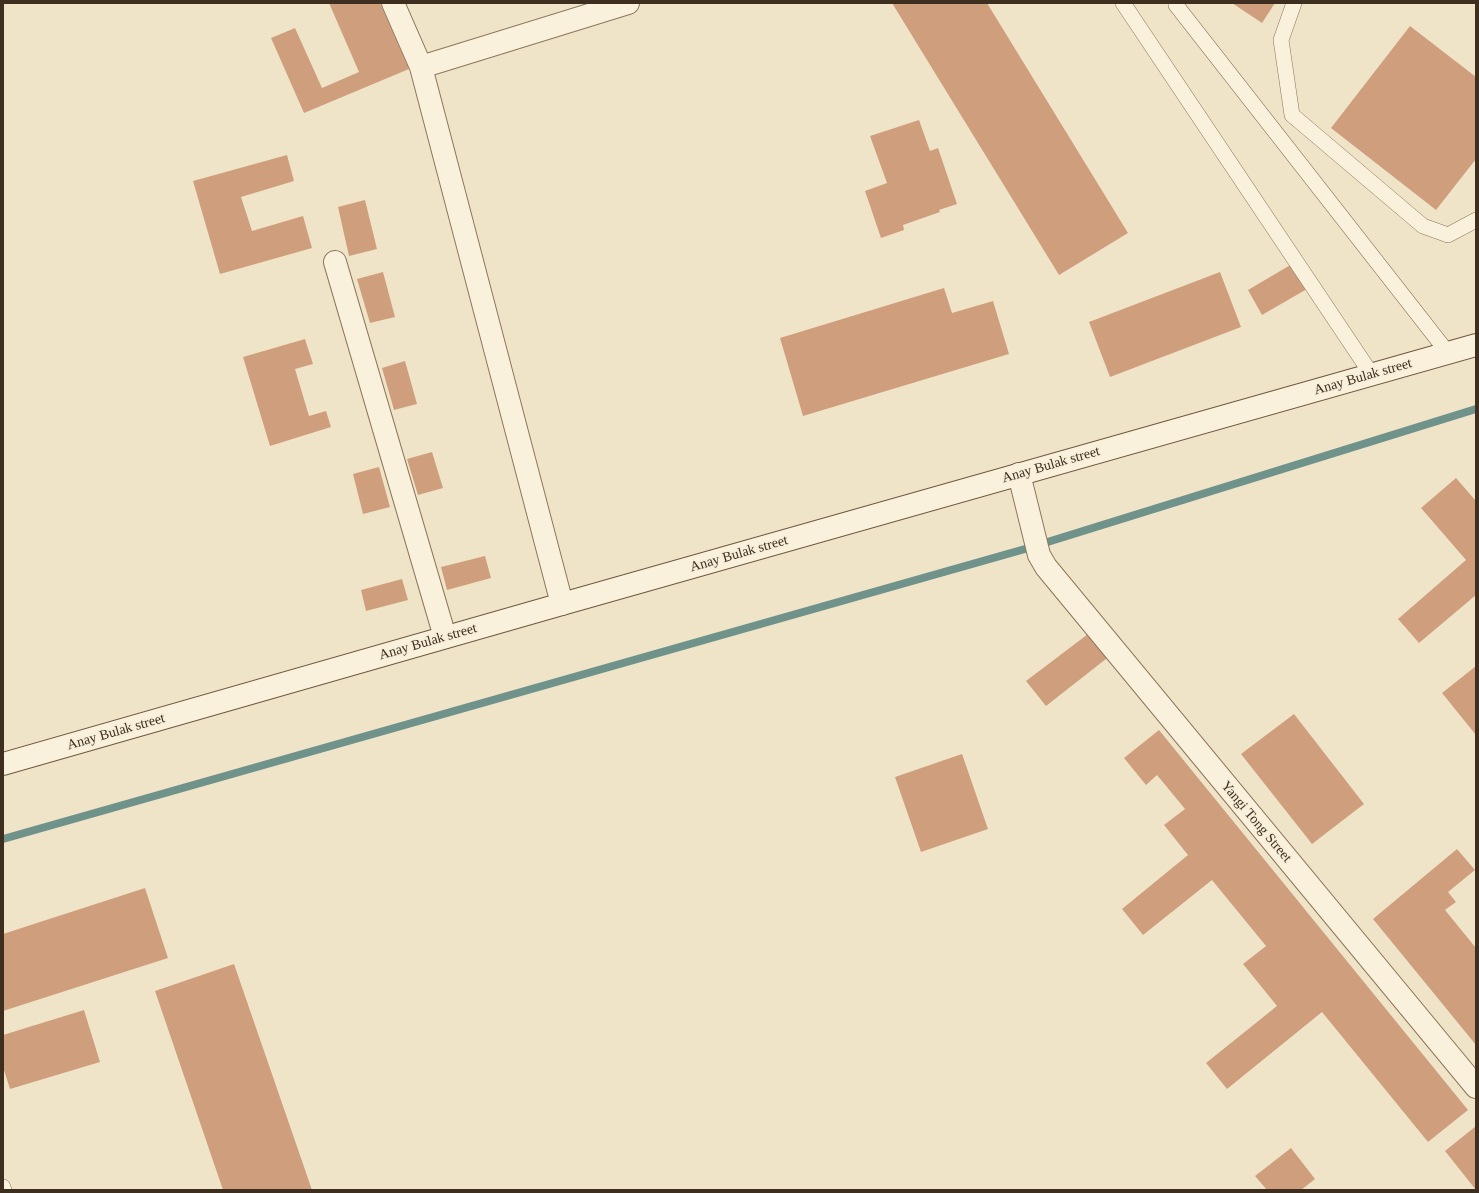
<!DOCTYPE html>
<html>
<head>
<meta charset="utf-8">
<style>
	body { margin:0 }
	#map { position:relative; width:1479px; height:1193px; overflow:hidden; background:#f0e4c8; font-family:"Times New Roman",serif }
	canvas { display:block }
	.frame { position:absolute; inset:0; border:4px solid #3d2e20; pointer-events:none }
</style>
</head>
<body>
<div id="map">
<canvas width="1479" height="1193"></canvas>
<div class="frame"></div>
</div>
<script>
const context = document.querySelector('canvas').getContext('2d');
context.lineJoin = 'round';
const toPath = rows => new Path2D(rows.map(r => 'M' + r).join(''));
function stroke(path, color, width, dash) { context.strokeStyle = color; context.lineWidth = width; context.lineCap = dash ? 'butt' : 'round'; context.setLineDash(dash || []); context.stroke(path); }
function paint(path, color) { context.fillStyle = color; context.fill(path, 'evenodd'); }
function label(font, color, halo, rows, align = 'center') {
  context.font = font + ' "Times New Roman",serif'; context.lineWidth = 3.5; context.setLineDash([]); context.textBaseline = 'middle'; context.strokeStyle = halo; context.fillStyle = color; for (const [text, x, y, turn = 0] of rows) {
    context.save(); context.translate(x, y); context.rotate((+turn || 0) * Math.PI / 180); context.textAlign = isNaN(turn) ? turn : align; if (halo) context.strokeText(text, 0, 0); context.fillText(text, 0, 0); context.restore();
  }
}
const stream = toPath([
	[3,839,1025,549,1476,409]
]);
const building = toPath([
	[329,3,380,3,409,69,304,113,271,38,295,28,322,88,359,72],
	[892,3,987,3,1128,233,1059,275],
	[1232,3,1275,3,1262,23],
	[1410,26,1476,77,1476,159,1436,210,1331,128],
	[919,120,930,151,938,148,957,204,939,210,940,212,903,225,904,230,881,238,865,191,887,183,870,136],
	[287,155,294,181,241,197,252,231,303,216,312,248,220,274,193,181],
	[365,200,377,249,349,256,338,207],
	[1292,264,1307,289,1262,315,1248,290],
	[383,272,395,317,370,323,357,279],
	[1220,272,1241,327,1110,377,1089,322],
	[944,288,952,313,993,301,1009,354,803,416,780,338],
	[305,339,313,364,295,369,309,416,326,411,331,427,270,446,243,357],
	[405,361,417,404,394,410,382,368],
	[432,452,443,488,418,495,407,459],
	[379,467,390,507,363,514,353,474],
	[1456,478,1476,501,1476,595,1419,643,1398,619,1466,560,1421,508],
	[485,556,491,578,447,590,441,567],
	[402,579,408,600,366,611,361,590],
	[1092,631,1111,655,1046,706,1026,681],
	[1476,666,1476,735,1442,693],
	[1294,714,1364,804,1312,844,1241,754],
	[1159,730,1468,1110,1428,1142,1322,1012,1227,1089,1206,1063,1277,1006,1243,964,1266,946,1212,880,1143,935,1122,909,1188,855,1164,825,1185,809,1157,775,1146,785,1124,758],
	[962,754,988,829,921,852,895,777],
	[1457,849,1475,870,1448,892,1456,902,1445,910,1476,948,1476,1045,1373,919],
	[145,888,168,958,3,1011,3,934],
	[234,964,312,1190,223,1190,155,991],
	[84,1010,100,1062,10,1089,3,1067,3,1035],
	[1476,1126,1476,1190,1445,1151],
	[1291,1148,1315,1179,1301,1190,1267,1190,1255,1176]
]);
const service = toPath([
	[1123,3,1372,375],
	[1177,3,1176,5,1448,353],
	[1294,3,1281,40,1292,115,1423,226,1448,235,1476,220],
	[3,1187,4,1190]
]);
const minor = toPath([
	[393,3,421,67,562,604],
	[421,67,628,3],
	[335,262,445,637],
	[1019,474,1039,555,1046,567,1476,1087]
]);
const secondary = toPath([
	[3,764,562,604,1476,345]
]);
const streetNames = [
	["Anay Bulak street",1363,377,-16],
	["Anay Bulak street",1051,465,-16],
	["Anay Bulak street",739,554,-16],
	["Anay Bulak street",428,642,-16],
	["Anay Bulak street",116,732,-16],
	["Yangi Tong Street",1256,822,50]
];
stroke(stream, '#6f938a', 8);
paint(building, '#cf9f7d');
stroke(service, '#8d765c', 16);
stroke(minor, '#8d765c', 24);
stroke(secondary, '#6f573f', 24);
stroke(service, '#faf1dc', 15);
stroke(minor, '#faf1dc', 22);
stroke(secondary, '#faf1dc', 22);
label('14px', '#3d2e20', '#f7eed8', streetNames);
</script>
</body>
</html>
